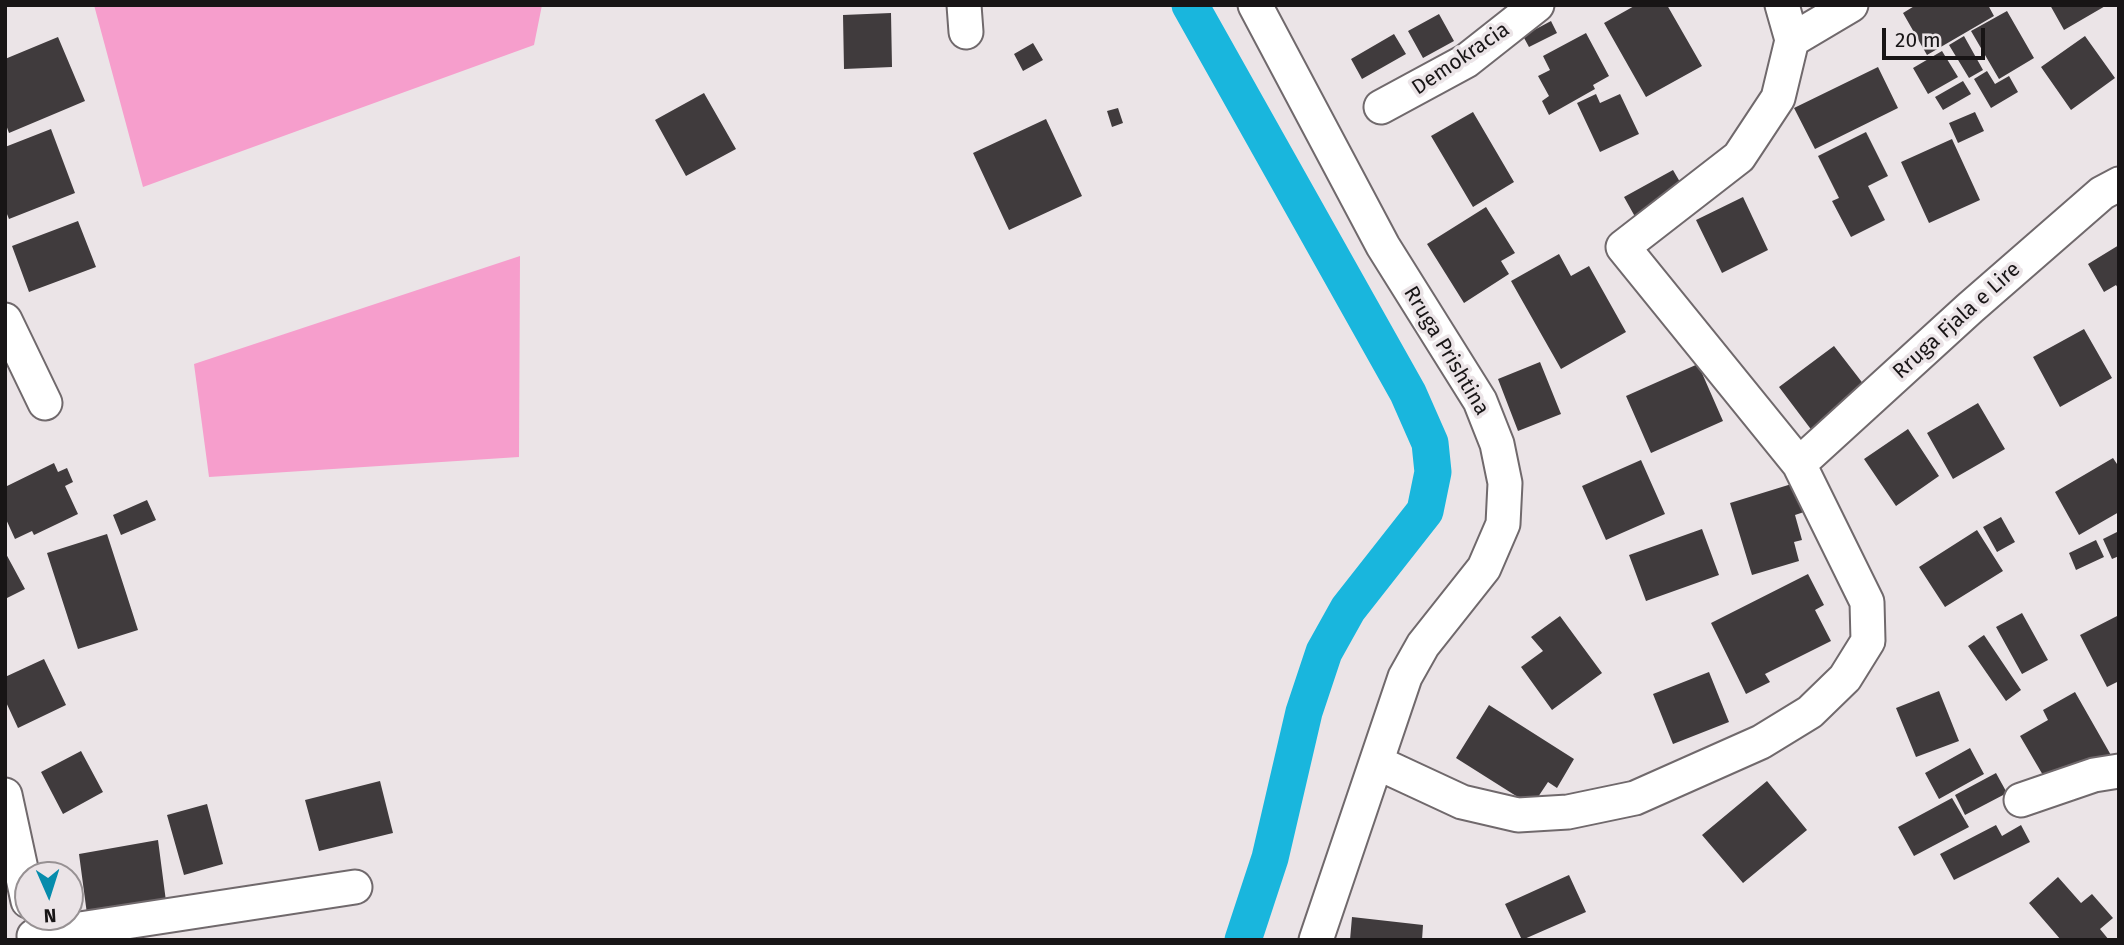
<!DOCTYPE html>
<html>
<head>
<meta charset="utf-8">
<style>
	body { margin:0 }
	#map { position:relative; width:2124px; height:945px; overflow:hidden; background:#ebe4e7; font-family:"Fira Sans",sans-serif }
	canvas { display:block }
	.frame { position:absolute; inset:0; border:7px solid #181516; pointer-events:none }
	.north { position:absolute; left:14px; top:861px; width:70px; height:70px; box-sizing:border-box; background:#ebe4e7; border:2px solid #979193; border-radius:50%; rotate:177deg; font-size:19px; font-weight:700; line-height:28px; text-align:center; color:#181516 }
	.north::after { content:''; display:block; margin:auto; width:24px; height:32px; background:#068cac; clip-path:polygon(50% 0,100% 100%,50% 72%,0 100%) }
	.scale { position:absolute; left:1882px; top:28px; width:103px; height:32px; box-sizing:border-box; border:4px solid #181516; border-top:0; padding-left:9px; font-size:21px; line-height:24px; white-space:nowrap; color:#181516; -webkit-text-stroke:5px #ebe4e7; paint-order:stroke }
</style>
</head>
<body>
<div id="map">
<canvas width="2124" height="945"></canvas>
<div class="frame"></div>
<div class="north">N</div>
<div class="scale">20 m</div>
</div>
<script>
const context = document.querySelector('canvas').getContext('2d');
context.lineJoin = 'round';
function paint(path, color) { context.fillStyle = color; context.fill(path, 'evenodd'); }
const toPath = rows => new Path2D(rows.map(r => 'M' + r).join(''));
function stroke(path, color, width, dash) { context.strokeStyle = color; context.lineWidth = width; context.lineCap = dash ? 'butt' : 'round'; context.setLineDash(dash || []); context.stroke(path); }
function label(font, color, halo, rows, align = 'center') {
  context.font = font + ' "Fira Sans",sans-serif'; context.lineWidth = 7; context.setLineDash([]); context.textBaseline = 'middle'; context.strokeStyle = halo; context.fillStyle = color; for (const [text, x, y, turn = 0] of rows) {
    context.save(); context.translate(x, y); context.rotate((+turn || 0) * Math.PI / 180); context.textAlign = isNaN(turn) ? turn : align; if (halo) context.strokeText(text, 0, 0); context.fillText(text, 0, 0); context.restore();
  }
}
const green = toPath([
	[94,5,542,5,534,45,143,187],
	[520,256,519,457,209,477,194,364]
]);
const canal = toPath([
	[1190,5,1408,393,1430,443,1433,472,1425,511,1348,609,1324,652,1304,712,1270,858,1243,940]
]);
const building = toPath([
	[1636,5,1667,5,1702,66,1646,97,1604,23],
	[1916,5,1988,5,1994,16,1927,55,1903,13],
	[2050,5,2107,5,2064,30],
	[2007,11,2034,58,1999,79,1971,31],
	[891,13,892,67,844,69,843,15],
	[1439,14,1454,41,1423,58,1408,31],
	[1551,21,1557,33,1529,47,1523,36],
	[1586,33,1609,76,1593,85,1595,89,1549,115,1542,101,1549,96,1538,76,1550,70,1543,56],
	[1394,34,1406,54,1362,79,1351,59],
	[1964,36,1983,70,1969,78,1949,45],
	[2085,36,2115,78,2071,110,2041,67],
	[58,37,85,101,9,133,5,122,5,59],
	[1033,43,1043,60,1023,71,1014,54],
	[1942,51,1958,77,1928,94,1913,68],
	[1878,67,1898,108,1815,149,1794,108],
	[1987,71,1995,84,2009,76,2018,92,1991,108,1974,79],
	[1963,81,1971,94,1943,110,1935,97],
	[704,93,736,149,686,176,655,120],
	[1596,94,1600,103,1620,94,1639,134,1600,152,1577,103],
	[1118,108,1123,123,1112,127,1107,111],
	[1473,112,1514,182,1473,207,1431,136],
	[1975,112,1984,131,1958,143,1949,123],
	[1046,119,1082,196,1009,230,973,153],
	[51,129,75,193,9,219,5,209,5,147],
	[1866,132,1888,176,1868,186,1885,220,1851,237,1832,201,1839,198,1818,156],
	[1952,139,1980,200,1929,223,1901,162],
	[1673,170,1687,194,1638,222,1624,197],
	[1743,197,1768,250,1722,273,1696,220],
	[1486,207,1515,253,1501,261,1509,274,1464,303,1427,244],
	[78,221,96,267,29,292,12,246],
	[2119,245,2119,290,2116,285,2104,292,2088,264],
	[1559,254,1571,276,1589,266,1626,332,1561,369,1511,281],
	[2084,329,2112,378,2060,407,2033,357],
	[1834,346,1868,390,1813,432,1779,387],
	[1540,362,1561,414,1518,431,1498,379],
	[1698,364,1723,421,1651,453,1626,396],
	[1978,403,2005,449,1953,479,1927,433],
	[1908,429,1939,476,1896,506,1864,459],
	[2113,458,2119,467,2119,512,2079,535,2055,492],
	[1641,460,1665,514,1606,540,1582,486],
	[54,463,58,472,67,468,73,482,65,486,78,514,34,535,32,531,15,539,5,517,5,487],
	[1798,482,1807,511,1795,515,1802,540,1794,542,1799,561,1752,575,1730,503],
	[147,500,156,520,121,535,113,515],
	[2001,517,2015,542,1997,552,1983,527],
	[1702,529,1719,575,1646,601,1629,555],
	[1977,530,2003,571,1945,607,1919,567],
	[2119,531,2119,556,2112,559,2103,539],
	[107,534,138,630,78,649,47,553],
	[2096,540,2104,557,2076,570,2069,553],
	[5,552,25,589,5,599],
	[1808,574,1824,605,1815,610,1831,641,1765,674,1770,682,1746,694,1711,623],
	[2022,613,2048,660,2022,674,1996,627],
	[2119,615,2119,681,2107,687,2080,635],
	[1560,616,1602,673,1552,710,1521,667,1543,651,1531,637],
	[1984,635,2021,690,2006,701,1968,646],
	[44,659,66,705,18,728,5,700,5,677],
	[1709,672,1729,722,1673,744,1653,694],
	[1939,691,1959,741,1916,757,1896,708],
	[2075,692,2112,757,2092,768,2087,759,2047,782,2020,736,2048,720,2043,710],
	[1489,705,1574,759,1557,788,1548,782,1532,806,1456,758],
	[1970,748,1984,774,1939,799,1925,773],
	[81,751,103,792,63,814,41,772],
	[1996,773,2007,793,1965,815,1955,795],
	[380,781,393,833,319,851,305,800],
	[1767,781,1807,830,1743,883,1702,835],
	[1952,798,1969,827,1914,856,1898,827],
	[207,804,223,864,184,875,167,815],
	[1996,825,2002,836,2021,825,2030,842,1954,880,1940,854],
	[158,840,167,909,87,914,79,854],
	[1569,875,1586,912,1522,940,1505,904],
	[2058,877,2081,903,2092,894,2113,918,2100,929,2109,940,2061,940,2029,903],
	[1352,917,1423,925,1422,940,1350,940]
]);
const minor = toPath([
	[964,5,966,32],
	[1255,5,1383,246,1480,401,1497,444,1505,483,1503,524,1484,568,1423,645,1405,677,1316,940],
	[1792,40,1851,5],
	[1381,107,1466,61,1537,5],
	[5,320,45,403],
	[1799,464,1970,308,2102,193,2119,184],
	[1378,763,1462,802,1518,815,1568,812,1635,798,1761,742,1810,712,1845,678,1868,641,1867,602,1799,464,1623,247,1739,157,1778,98,1792,40,1782,5],
	[5,795,28,901],
	[2021,800,2094,775,2119,771],
	[34,936,355,887]
]);
const streetNames = [
	["Demokracia",1461,59,-34],
	["Rruga Fjala e Lire",1957,321,-42],
	["Rruga Prishtina",1446,351,59]
];
paint(green, '#f69ecc');
stroke(canal, '#19b6dd', 37);
paint(building, '#403b3d');
stroke(minor, '#70696c', 37);
stroke(minor, '#fff', 33);
label('21px', '#181516', '#ebe4e7', streetNames);
</script>
</body>
</html>
